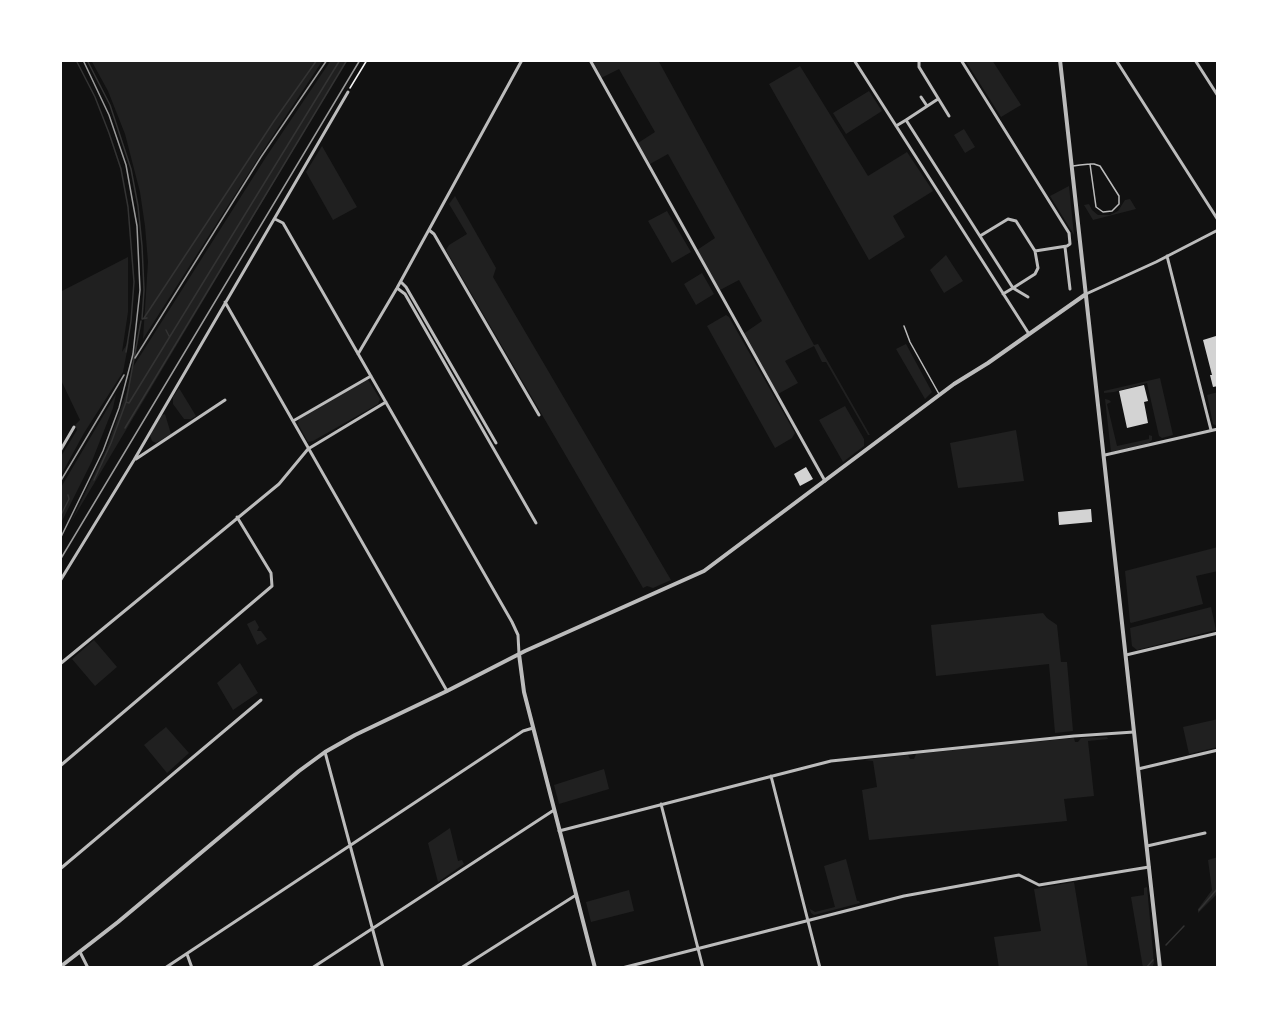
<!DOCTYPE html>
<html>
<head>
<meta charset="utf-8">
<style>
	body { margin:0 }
	#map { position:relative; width:1278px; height:1028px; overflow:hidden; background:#111; font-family:"Public Sans",sans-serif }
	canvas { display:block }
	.frame { position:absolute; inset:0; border:62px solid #fff; pointer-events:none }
</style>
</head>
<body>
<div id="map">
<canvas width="1278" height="1028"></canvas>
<div class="frame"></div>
</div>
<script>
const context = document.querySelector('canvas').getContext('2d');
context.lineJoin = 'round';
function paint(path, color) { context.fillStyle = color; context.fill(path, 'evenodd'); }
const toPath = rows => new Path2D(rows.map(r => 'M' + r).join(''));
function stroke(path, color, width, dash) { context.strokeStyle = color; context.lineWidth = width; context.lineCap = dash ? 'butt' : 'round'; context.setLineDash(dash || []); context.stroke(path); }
const green = toPath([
	[91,60,323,60,268,143,143,339,148,262,145,226,140,192,125,134,108,91],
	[331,60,347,60,71,522,106,450,127,391,133,367,266,157],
	[593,60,658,60,814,345,818,344,870,435,868,435,826,362,822,362,814,346,785,361,798,383,778,394,743,334,762,321,739,280,720,290,697,250,715,238,668,154,650,164,638,143,655,132,619,69,601,78,593,66],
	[965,60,992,60,1021,105,1001,117],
	[800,66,868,176,907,152,933,191,893,216,905,237,869,260,769,84],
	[869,91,882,111,846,134,833,113],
	[964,129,975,147,965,153,954,135],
	[322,146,357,207,333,220,306,172],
	[1069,186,1074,235,1050,196],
	[455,196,496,268,493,277,671,580,653,588,647,586,643,588,446,250,449,245,467,234,449,204],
	[1130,199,1136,209,1093,220,1084,205,1089,204,1092,210,1098,215,1110,215,1118,211,1125,200],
	[667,211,691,252,672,263,648,221],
	[946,255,963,281,944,293,930,270],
	[128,257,128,312,122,352,129,341,123,372,84,433,60,477,60,458,77,430,75,425,80,420,60,378,60,292],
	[702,273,714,294,696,305,684,284],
	[726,315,729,317,795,433,792,438,775,448,707,326],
	[906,344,932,392,925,399,896,349],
	[367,378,380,399,378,404,313,441,308,442,298,424,299,419],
	[1160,378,1173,435,1162,438,1159,436,1147,383,1114,392,1104,393,1104,391],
	[179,388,196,416,191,419,184,419,173,404,173,397],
	[1218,392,1218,426,1217,426,1213,424,1207,395],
	[116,394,113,408,92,461,60,525,60,489],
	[1105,399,1109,400,1111,402,1107,404,1117,446,1149,439,1149,435,1152,436,1152,440,1149,443,1111,452],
	[845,406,864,439,864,446,843,462,819,420],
	[165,414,171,434,156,443,152,441,150,435,162,415],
	[1016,430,1024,481,958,488,950,443],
	[1218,547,1218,571,1196,576,1203,604,1131,623,1130,622,1125,571],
	[1211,607,1216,630,1137,650,1132,646,1130,628],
	[1043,613,1047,618,1057,625,1061,662,1067,662,1073,731,1055,733,1049,664,936,676,931,625],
	[255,620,259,627,257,631,261,631,267,639,257,645,247,624],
	[94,640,117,667,95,686,72,659],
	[240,663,258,693,233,710,217,683],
	[1218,719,1218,747,1189,754,1183,727],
	[166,727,189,753,167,773,144,745],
	[1107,737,1108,739,1088,741,1094,796,1064,799,1067,821,869,840,862,790,877,787,873,761,864,760,908,755,910,759,914,759,916,754,1074,738,1075,742,1078,742,1081,738],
	[604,769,609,789,559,804,554,785],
	[450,828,458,861,462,860,464,864,438,882,428,843],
	[1218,857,1218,893,1198,913,1198,909,1212,890,1208,860],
	[846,859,857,901,859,901,860,903,814,915,811,913,807,901,810,909,815,912,835,907,824,866],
	[1074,882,1088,968,999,968,994,937,1041,931,1034,889],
	[1147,887,1154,963,1152,968,1143,968,1131,897,1144,895,1144,888],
	[629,890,634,911,591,922,586,902]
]);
const stream = toPath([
	[76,60,95,97,109,133,121,169,128,207,134,282,131,321,126,352],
	[87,60,110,105,131,169,138,206,142,246,144,290,142,319,147,318],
	[144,318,274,121,317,60],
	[166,330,169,336],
	[126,402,129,403,340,60],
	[125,428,347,60],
	[94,480,111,443,126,402,141,321],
	[60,517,69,499,68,495],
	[1199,910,1218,888],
	[1166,945,1184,926],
	[1146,968,1153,960]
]);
const building = toPath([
	[1216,336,1218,386,1213,387,1210,375,1212,375,1203,340],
	[1144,385,1148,401,1144,402,1148,423,1127,428,1119,391],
	[806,467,813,479,800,486,794,474],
	[1091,509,1092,522,1059,525,1058,512]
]);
const path = toPath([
	[350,88,367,60]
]);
const service = toPath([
	[1073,166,1080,165,1090,164,1094,164,1100,166,1119,196,1119,204,1112,211,1103,212,1096,207,1090,164],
	[904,326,910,342,939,394]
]);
const minor = toPath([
	[590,60,825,481],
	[854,60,1029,334],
	[919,60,919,67,949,116],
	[961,60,1069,233,1070,244,1067,246,1035,251],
	[1116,60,1218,220],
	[1195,60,1218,96],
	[921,97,927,106],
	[906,120,938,99],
	[896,126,906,120,1013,288,1003,294],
	[275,219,283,223,512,622,518,635,519,654],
	[429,230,434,234,539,415],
	[980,236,1008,219,1016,221,1035,251,1038,268,1035,274,1013,288,1028,297],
	[1065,247,1070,289],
	[1167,256,1211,430],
	[401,282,406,287,496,443],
	[397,288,405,294,536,523],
	[1086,294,1156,262,1218,230],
	[225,302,447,691],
	[358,354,397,288,522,60],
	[293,421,371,376],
	[60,451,74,427],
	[1105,455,1218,429],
	[136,459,225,400],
	[60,581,134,460,348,92],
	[1126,655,1218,633],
	[60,664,279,484,308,449,386,402],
	[325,752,383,968],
	[60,766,272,586,271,573,237,517],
	[1138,769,1218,750],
	[771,776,820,968],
	[661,804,703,968],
	[559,831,831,761,1074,736,1134,732],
	[1147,846,1205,833],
	[60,869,261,700],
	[80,952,88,968],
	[187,954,192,968],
	[165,968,523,731,533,728],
	[312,968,554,810],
	[461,968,576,895],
	[622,968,904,896,1019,875,1039,885,1149,867]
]);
const tertiary = toPath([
	[1060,60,1160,968],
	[519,654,524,692,595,968],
	[60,967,118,922,299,771,325,752,355,735,447,691,525,651,704,571,954,384,988,363,1086,294]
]);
const rail = toPath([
	[135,358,261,157,327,60],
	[60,482,124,375],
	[60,539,103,451,119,408,133,354,140,290,137,226,126,165,109,115,83,60],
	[60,560,360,60]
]);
paint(green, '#202020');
stroke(stream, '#333', 1.5);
paint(building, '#d3d3d3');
stroke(path, '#f5f5f5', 1.5);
stroke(service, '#bcbcbc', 1.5);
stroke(minor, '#bcbcbc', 3);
stroke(tertiary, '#bcbcbc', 4);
stroke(rail, '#9a9a9a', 1.5);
</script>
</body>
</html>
